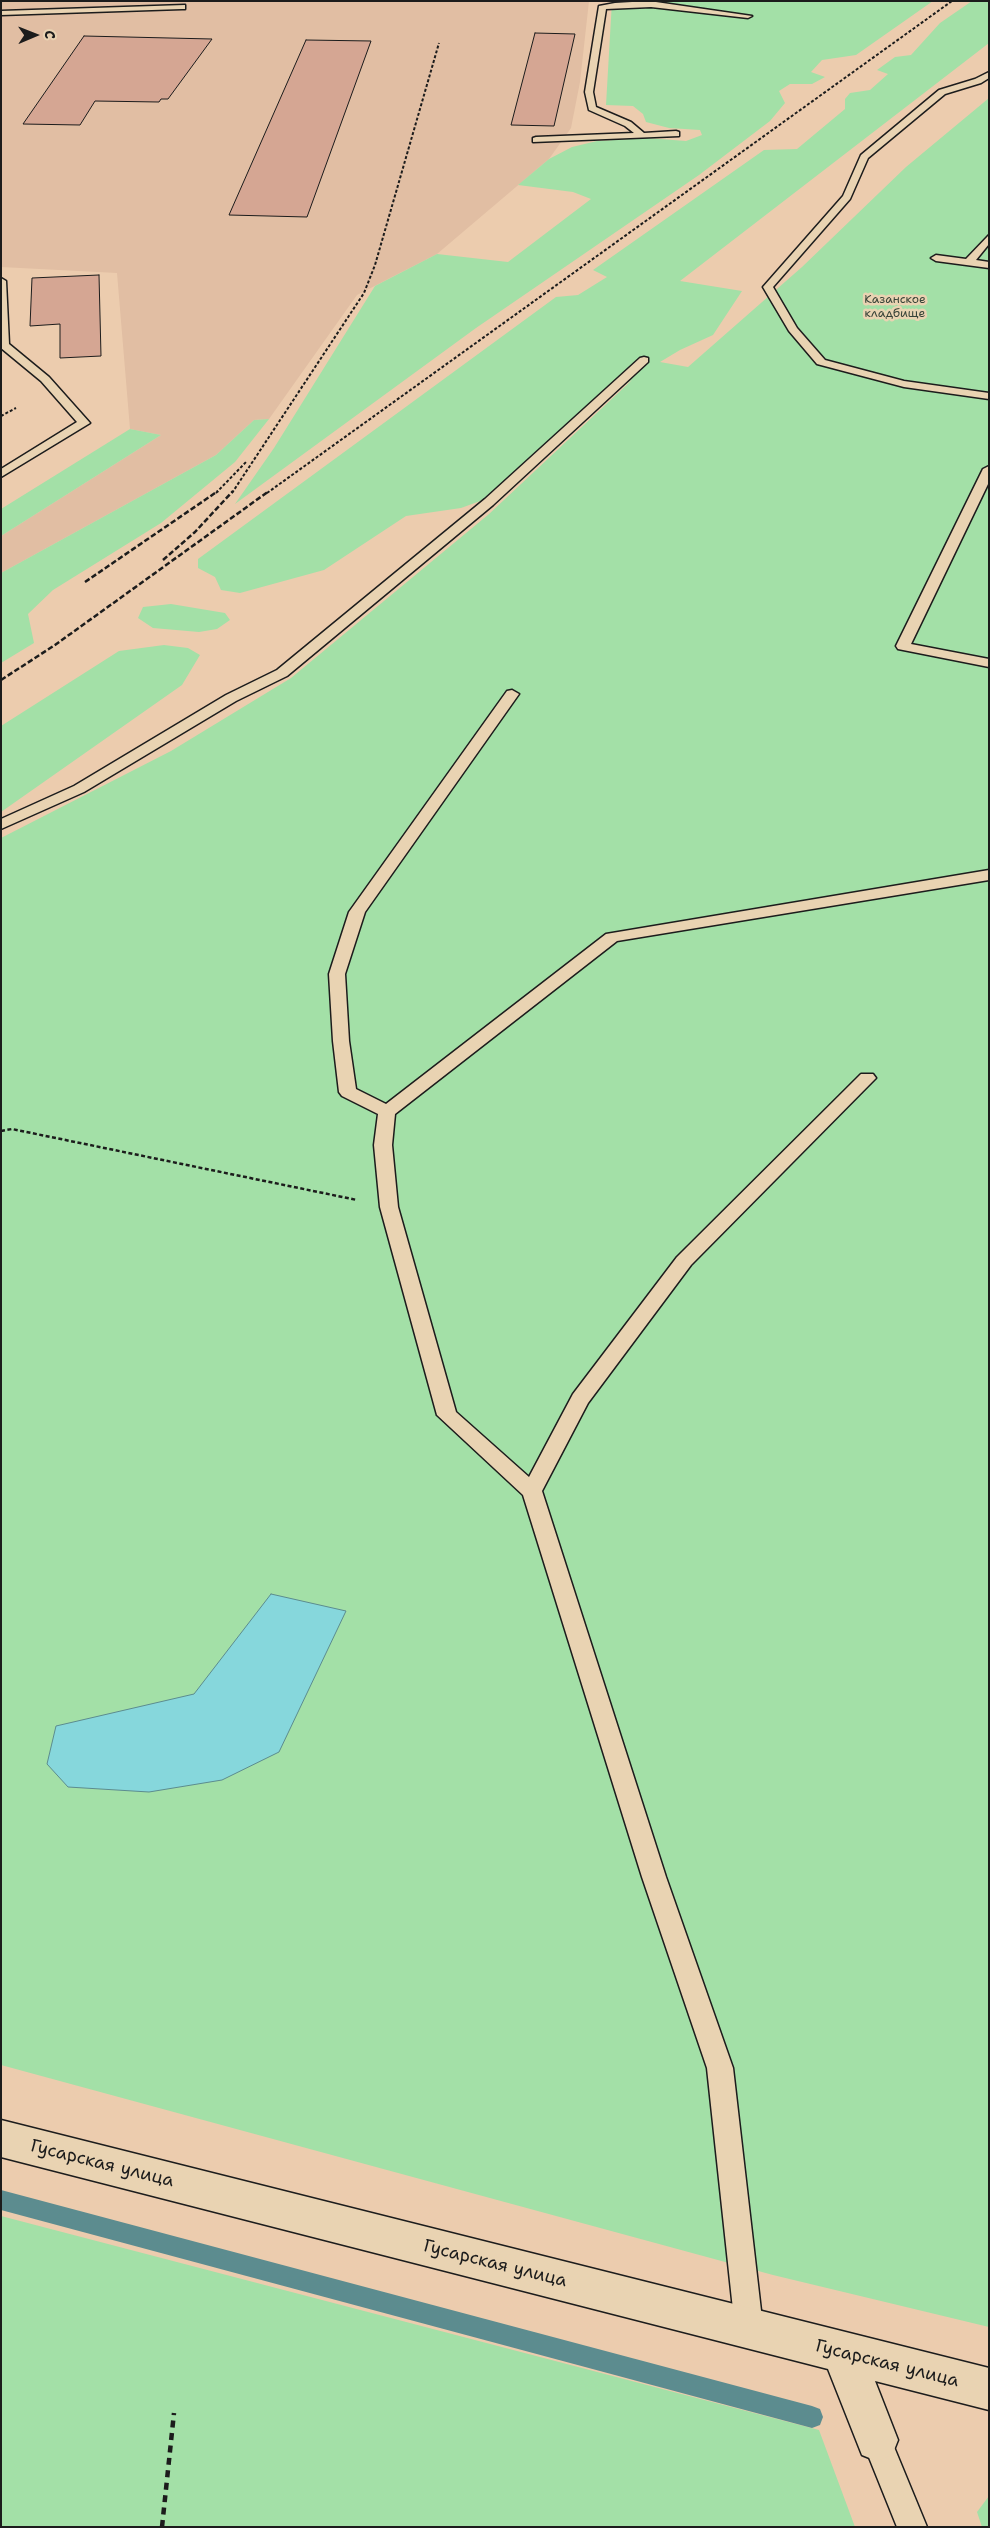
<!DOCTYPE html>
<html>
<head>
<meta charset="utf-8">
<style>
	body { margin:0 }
	#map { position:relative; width:990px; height:2528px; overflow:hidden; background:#ecccae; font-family:"Shantell Sans",sans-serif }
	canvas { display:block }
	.frame { position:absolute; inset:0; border:2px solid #1c1c1c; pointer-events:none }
	.north { position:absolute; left:10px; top:10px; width:50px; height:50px; -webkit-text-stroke:4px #e9d3b2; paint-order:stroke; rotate:89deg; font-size:14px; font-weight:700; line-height:20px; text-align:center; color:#1c1c1c }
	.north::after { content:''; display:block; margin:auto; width:18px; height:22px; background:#1c1c1c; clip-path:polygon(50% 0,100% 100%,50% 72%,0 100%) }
</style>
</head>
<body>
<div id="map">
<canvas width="990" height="2528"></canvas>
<div class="frame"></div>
<div class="north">С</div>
</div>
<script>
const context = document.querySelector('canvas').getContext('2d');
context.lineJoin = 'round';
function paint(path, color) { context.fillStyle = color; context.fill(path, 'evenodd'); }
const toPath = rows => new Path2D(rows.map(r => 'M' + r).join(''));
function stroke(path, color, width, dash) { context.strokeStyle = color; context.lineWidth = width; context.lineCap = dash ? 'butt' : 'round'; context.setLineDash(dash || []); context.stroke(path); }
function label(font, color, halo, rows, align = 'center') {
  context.font = font + ' "Shantell Sans",sans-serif'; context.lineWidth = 5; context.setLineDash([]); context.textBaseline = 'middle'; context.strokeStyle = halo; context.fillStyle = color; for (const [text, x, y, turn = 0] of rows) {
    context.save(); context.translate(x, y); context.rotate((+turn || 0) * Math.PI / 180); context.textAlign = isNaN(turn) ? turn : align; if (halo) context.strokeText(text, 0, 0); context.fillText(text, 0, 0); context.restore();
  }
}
const built = toPath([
	[1,1,589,1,580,82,571,128,549,159,437,254,357,295,269,419,254,420,216,455,1,573,1,536,161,435,130,429,117,273,1,267]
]);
const green = toPath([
	[612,1,933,1,856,55,822,60,811,72,825,77,812,84,790,84,779,91,785,103,770,121,699,175,476,328,235,504,274,448,375,286,437,254,508,262,591,199,573,192,518,185,549,159,572,147,597,141,647,138,686,141,702,135,700,130,669,128,646,122,643,114,633,106,606,105],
	[972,1,989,1,989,43,680,281,742,291,713,335,680,350,660,362,688,367,802,267,906,167,989,98,989,2327,773,2275,1,2065,1,838,171,751,291,678,489,514,632,380,616,390,494,496,461,508,406,516,324,570,240,593,221,590,215,577,198,568,198,559,556,297,578,295,607,277,593,270,764,150,797,149,845,109,845,99,850,93,870,90,888,74,877,70,895,57,911,55,940,23],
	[269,419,235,462,161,523,53,590,28,614,34,643,1,663,1,573,216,455,254,420],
	[130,429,161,435,1,536,1,509],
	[171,604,225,613,230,620,217,629,199,632,153,628,138,618,143,607],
	[164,645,188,648,200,655,182,685,1,812,1,726,119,651],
	[1,2216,819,2430,855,2527,1,2527],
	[989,2496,989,2527,982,2527,977,2512]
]);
const water = toPath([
	[271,1594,346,1611,279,1752,222,1780,149,1792,68,1787,47,1764,56,1726,194,1694,271,1594]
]);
const stream = toPath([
	[1,2190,812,2406,820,2409,823,2417,820,2425,812,2428,1,2210,1,2190]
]);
const building = toPath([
	[535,33,575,34,554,126,511,125,535,33],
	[84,36,212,39,168,99,161,99,159,102,95,101,80,125,23,124,84,36],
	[306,40,371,41,307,217,229,215,306,40],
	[99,275,101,356,60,358,60,324,30,326,32,278,99,275]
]);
const pathFar1 = toPath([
	[1,1131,12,1129,357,1200]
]);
const path = toPath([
	[162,2527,174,2413]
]);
const service = toPath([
	[649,1,752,16,748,18,651,7,606,9,593,92,596,107,631,122,644,133,676,131,679,132,679,136,533,142,533,138,536,137,634,133,625,126,589,110,585,92,599,6,615,3,649,1],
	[185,5,185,9,182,9,1,15,1,11,185,5],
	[989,72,989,78,981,83,945,94,868,158,850,199,773,287,797,328,825,360,904,381,989,393,989,399,904,387,817,364,789,331,763,287,843,196,861,155,939,90,975,79,989,72],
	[989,235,989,244,976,260,989,262,989,268,936,261,931,258,936,255,966,259,989,235],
	[1,278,6,281,9,344,49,377,90,423,1,477,1,469,77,422,41,381,1,348,1,278],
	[644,357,648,358,648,362,493,505,287,676,236,701,84,792,1,829,1,819,74,786,226,695,277,670,485,499,640,358,644,357],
	[989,466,989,482,911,644,989,659,989,667,898,649,896,646,983,469,989,466],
	[512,690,519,694,365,912,345,974,349,1041,356,1089,386,1104,606,934,989,870,989,880,617,941,395,1114,392,1145,398,1207,456,1412,529,1477,573,1394,677,1257,861,1074,873,1074,876,1078,691,1265,588,1403,542,1491,666,1877,733,2068,763,2328,759,2338,749,2342,739,2338,735,2328,707,2068,642,1877,523,1495,437,1415,380,1207,374,1145,378,1114,342,1096,339,1092,333,1041,329,974,349,912,507,691,512,690],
	[877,2425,887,2430,927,2527,897,2527,862,2440,867,2430,877,2425]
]);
const minor = toPath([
	[1,2120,989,2368,989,2410,875,2381,898,2440,892,2455,877,2461,862,2455,828,2369,1,2157,1,2120]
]);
const railFar1 = toPath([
	[1,416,16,408],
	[216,493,247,461],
	[232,493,364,293,375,265,439,43],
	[267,493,952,1]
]);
const rail = toPath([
	[163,560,195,532,233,491],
	[85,582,218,491],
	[1,680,55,645,269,491]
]);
const farParknames = [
	["Казанское",895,300],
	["кладбище",895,314]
];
const nearStreetnames = [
	["Гусарская улица",102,2164,14],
	["Гусарская улица",495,2264,14],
	["Гусарская улица",887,2364,14]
];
paint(built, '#e1bea3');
paint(green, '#a3e0a7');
paint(water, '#86d7dc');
stroke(water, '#5c8c8f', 1);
paint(stream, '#5c8c8f');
paint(building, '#d5a693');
stroke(building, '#1c1c1c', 1);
stroke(service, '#1c1c1c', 3);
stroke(minor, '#1c1c1c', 3);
stroke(pathFar1, '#1c1c1c', 2.5, [4, 2.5]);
stroke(path, '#1c1c1c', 4.5, [7, 5.5]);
paint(service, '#e9d3b2');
paint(minor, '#e9d3b2');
stroke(railFar1, '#1c1c1c', 2, [3, 2]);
stroke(rail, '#1c1c1c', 2.5, [5.5, 2.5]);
label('12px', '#374338', '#e9d3b2', farParknames);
label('18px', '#1c1c1c', '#e9d3b2', nearStreetnames);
</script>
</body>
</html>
